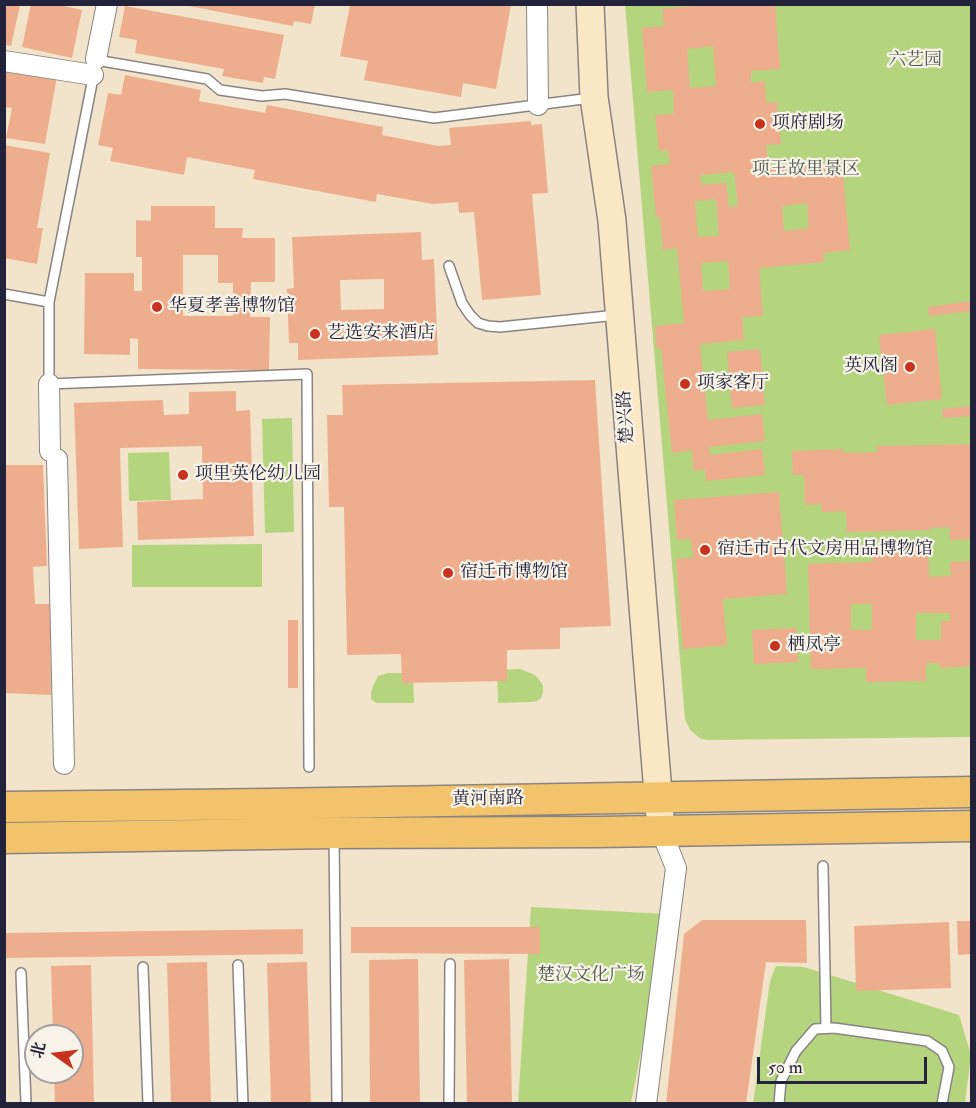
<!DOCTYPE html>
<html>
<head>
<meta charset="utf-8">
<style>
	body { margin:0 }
	#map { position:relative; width:976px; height:1108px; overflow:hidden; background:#f2e4cb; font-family:"IM FELL Double Pica","Noto Serif SC",serif }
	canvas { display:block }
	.frame { position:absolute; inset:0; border:6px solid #22223b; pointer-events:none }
	.north { position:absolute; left:24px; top:1024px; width:60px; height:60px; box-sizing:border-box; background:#f7f3e8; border:2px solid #a29fa3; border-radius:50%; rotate:284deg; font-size:16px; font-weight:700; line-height:24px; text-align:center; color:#22223b }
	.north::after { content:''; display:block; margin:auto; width:21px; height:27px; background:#c8321e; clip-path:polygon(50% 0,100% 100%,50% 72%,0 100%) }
	.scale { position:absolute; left:757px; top:1057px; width:170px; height:27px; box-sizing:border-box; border:3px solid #22223b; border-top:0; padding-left:8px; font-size:18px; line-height:21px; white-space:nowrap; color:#22223b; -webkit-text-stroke:4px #f7f3e8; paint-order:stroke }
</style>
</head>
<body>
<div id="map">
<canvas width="976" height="1108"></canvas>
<div class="frame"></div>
<div class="north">北</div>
<div class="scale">50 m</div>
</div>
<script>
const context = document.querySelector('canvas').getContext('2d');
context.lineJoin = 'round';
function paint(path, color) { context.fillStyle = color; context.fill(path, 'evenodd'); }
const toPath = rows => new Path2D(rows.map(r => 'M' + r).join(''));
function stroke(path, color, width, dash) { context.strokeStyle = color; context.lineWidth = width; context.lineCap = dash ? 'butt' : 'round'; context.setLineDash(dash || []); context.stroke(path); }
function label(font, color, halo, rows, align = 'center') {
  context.font = font + ' "IM FELL Double Pica","Noto Serif SC",serif'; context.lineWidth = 4.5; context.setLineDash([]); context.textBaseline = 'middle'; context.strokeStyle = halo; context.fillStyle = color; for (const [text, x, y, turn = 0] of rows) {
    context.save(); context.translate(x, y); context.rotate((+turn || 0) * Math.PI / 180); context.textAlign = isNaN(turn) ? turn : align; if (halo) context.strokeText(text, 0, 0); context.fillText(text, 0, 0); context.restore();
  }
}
const green = toPath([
	[625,5,971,5,971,737,709,740,701,739,690,730,685,719],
	[292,418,294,532,265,533,262,419],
	[169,452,171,500,129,501,128,453],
	[262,544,262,587,132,587,132,545],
	[520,669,535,675,540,681,543,686,543,692,541,698,537,701,532,702,498,703,497,670],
	[388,673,413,673,414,703,376,703,371,699,371,692,373,686,378,676],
	[531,907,668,914,631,1103,518,1104],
	[776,966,804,967,959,1015,971,1055,965,1103,753,1104,770,981]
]);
const building = toPath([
	[5,4,20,5,11,46,5,45],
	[31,4,56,4,82,10,72,58,22,47],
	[189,4,315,4,311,24,294,21,293,26,189,6],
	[693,4,700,4,700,6,707,4,775,4,780,69,751,71,751,83,765,81,766,103,777,102,781,144,766,145,769,169,828,164,829,176,843,175,850,250,823,253,824,262,759,268,763,316,742,317,744,340,700,344,708,420,762,414,765,441,709,447,710,455,762,449,765,475,706,481,705,469,694,471,692,450,672,453,661,348,656,348,655,326,684,323,677,248,663,250,660,217,656,217,651,166,670,164,668,150,659,151,655,115,674,114,673,90,647,92,642,28,664,26,662,9,693,6],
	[713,46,716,86,690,88,687,49],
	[734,172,738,206,729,207,726,183,701,185,700,175],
	[716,199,719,236,698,237,695,201],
	[807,203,809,228,784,231,782,206],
	[728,261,730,289,703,291,701,263],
	[350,5,511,5,496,89,463,83,461,97,364,80,368,61,340,56],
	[125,6,284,35,275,79,264,77,263,83,222,76,224,69,135,53,137,40,119,37],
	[4,67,57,76,45,144,6,138,12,108,4,107],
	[125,75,201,90,199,101,265,113,267,105,383,127,382,135,438,146,451,145,449,128,531,121,531,125,542,124,548,193,532,194,541,295,482,300,474,212,459,213,458,202,433,204,377,194,376,202,253,179,255,170,187,157,184,175,110,161,113,148,98,145,108,93,121,95],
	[4,145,50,153,37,228,43,228,37,264,4,258],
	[151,206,215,206,215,228,243,228,242,238,275,238,275,282,251,282,250,317,270,317,269,370,138,369,138,339,130,338,130,355,84,354,85,273,134,273,134,291,142,291,142,257,136,257,136,220,151,221],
	[183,255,218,255,218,283,233,283,233,316,183,316],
	[421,232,422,260,434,259,438,355,298,360,298,343,289,343,287,289,294,288,292,237],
	[384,279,384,309,341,310,340,280],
	[972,301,972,311,929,316,928,307],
	[935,329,942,399,887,405,879,335],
	[760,349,765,405,732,408,727,352],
	[595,380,611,626,560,628,560,649,507,650,507,681,402,683,401,654,347,655,344,507,329,507,327,415,343,415,342,385],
	[236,391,236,411,250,410,254,536,138,540,137,502,203,499,202,446,120,448,123,547,79,549,74,403,163,400,164,415,189,414,189,392],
	[972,406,972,416,943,418,942,409],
	[972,444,972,539,950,540,950,527,929,528,931,530,847,532,846,511,822,512,821,504,805,505,804,475,793,475,792,451,843,449,844,453,877,452,877,446],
	[4,465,43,465,47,566,33,567,35,604,50,604,51,695,4,693],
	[779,492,787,594,723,599,727,645,683,649,676,559,693,558,691,539,677,540,674,500],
	[928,544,929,577,951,576,950,562,972,561,972,666,941,668,939,663,926,663,926,681,866,682,866,668,811,669,808,564,872,562,872,545],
	[851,604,872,604,872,630,851,630],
	[916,613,950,613,950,621,941,621,941,640,916,640],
	[288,620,298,620,298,688,288,688],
	[796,628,798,662,754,664,752,630],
	[702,920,806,920,807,963,766,962,746,1104,666,1104,684,934],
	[957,921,972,921,972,954,958,955],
	[949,922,951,988,856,991,854,926],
	[351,927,540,927,540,954,351,953],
	[303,929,303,954,4,958,4,933],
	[418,959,420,1104,370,1104,369,960],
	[509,959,512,1104,467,1104,464,960],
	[207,962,211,1104,171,1104,167,963],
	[307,962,311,1104,271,1104,267,963],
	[91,965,94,1104,55,1104,54,1072,72,1072,72,1036,53,1036,51,966]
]);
const lane = toPath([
	[96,60,207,79,220,90,262,96,285,94,434,118,591,98],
	[94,73,49,302,49,384,307,374,309,767],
	[449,266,462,303,470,315,478,323,488,326,500,327,617,315],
	[4,294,49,302],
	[334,836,337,1104],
	[823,866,826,1028],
	[238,965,243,1104],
	[143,967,148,1104],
	[21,973,26,1104],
	[449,1104,450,964],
	[779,1104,781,1081,796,1051,815,1029,834,1028,927,1041,942,1051,949,1067,942,1104]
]);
const street = toPath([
	[537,4,538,105],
	[96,59,107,4],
	[4,61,93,75],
	[49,384,50,451],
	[57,459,64,764],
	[646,1104,676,868,661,830]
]);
const secondary = toPath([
	[590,4,594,97,612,221,661,830]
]);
const primary = toPath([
	[4,807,270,804,972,792],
	[4,838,334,833,598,832,972,826]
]);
const markers = [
	[760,124,6,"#c8321e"],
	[157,307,6,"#c8321e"],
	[315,334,6,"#c8321e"],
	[910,367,6,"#c8321e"],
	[685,384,6,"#c8321e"],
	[183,475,6,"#c8321e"],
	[705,550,6,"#c8321e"],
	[448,573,6,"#c8321e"],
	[775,646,6,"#c8321e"]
];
const parkNames = [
	["六艺园",915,61],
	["项王故里景区",806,170],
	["楚汉文化广场",591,976]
];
const poiNames = [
	["项府剧场",772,124],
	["华夏孝善博物馆",169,307],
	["艺选安来酒店",327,334],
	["英风阁",898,367,"right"],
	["项家客厅",697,384],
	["项里英伦幼儿园",195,475],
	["宿迁市古代文房用品博物馆",717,550],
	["宿迁市博物馆",460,573],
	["栖凤亭",787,646]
];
const streetNames = [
	["楚兴路",627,417,-94],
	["黄河南路",488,800,-1]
];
paint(green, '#b4d57d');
paint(building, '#eeae8e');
stroke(lane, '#8a8383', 12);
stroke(street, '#8a8383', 22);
stroke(secondary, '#8a8383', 30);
stroke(primary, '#8a8383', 33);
stroke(lane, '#fff', 9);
stroke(street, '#fff', 20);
stroke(secondary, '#fae7c3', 27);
stroke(primary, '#f2c36a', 30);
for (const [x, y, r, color] of markers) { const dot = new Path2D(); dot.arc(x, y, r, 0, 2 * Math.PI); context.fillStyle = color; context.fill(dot); stroke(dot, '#f7f3e8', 2); }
label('18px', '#4e584f', '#f7f3e8', parkNames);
label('18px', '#22223b', '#f7f3e8', poiNames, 'left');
label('18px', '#22223b', '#f7f3e8', streetNames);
</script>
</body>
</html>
